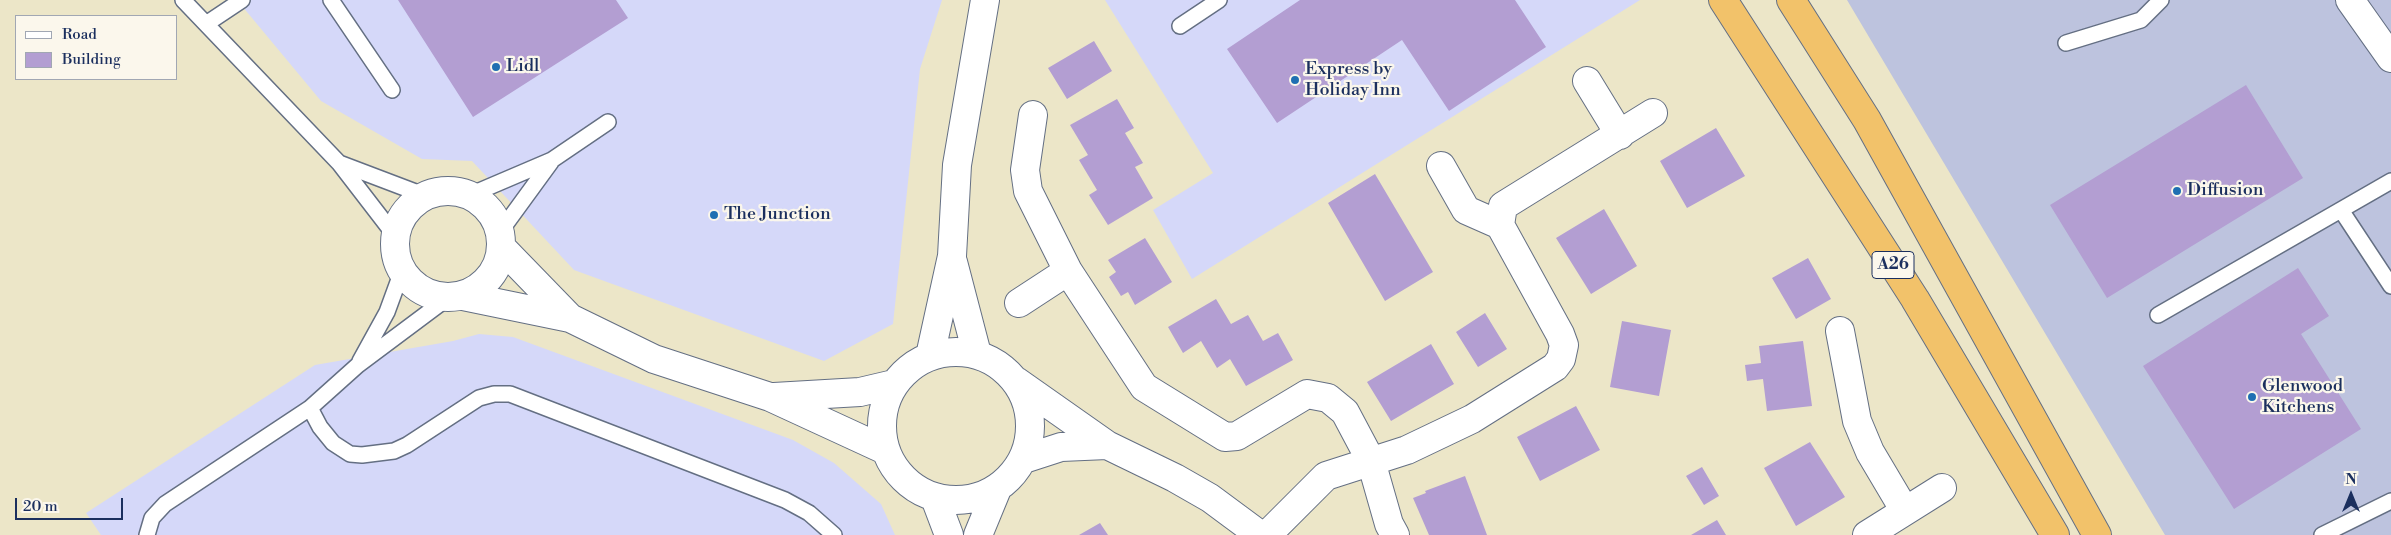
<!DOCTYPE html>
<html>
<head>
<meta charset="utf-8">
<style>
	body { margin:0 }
	#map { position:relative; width:2391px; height:535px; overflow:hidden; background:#ece6c8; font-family:"Libre Bodoni",serif }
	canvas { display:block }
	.legend { position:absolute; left:15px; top:15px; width:162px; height:65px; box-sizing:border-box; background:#fbf7ec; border:1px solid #a1a7b3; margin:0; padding:6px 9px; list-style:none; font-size:15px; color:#1b2f5e }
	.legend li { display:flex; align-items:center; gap:10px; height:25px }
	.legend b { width:25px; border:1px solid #a1a7b3 }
	.north { position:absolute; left:2326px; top:470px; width:50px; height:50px; -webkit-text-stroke:4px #fbf7ec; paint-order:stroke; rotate:0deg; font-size:14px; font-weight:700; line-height:20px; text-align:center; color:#1b2f5e }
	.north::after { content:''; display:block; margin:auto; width:18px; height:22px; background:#1b2f5e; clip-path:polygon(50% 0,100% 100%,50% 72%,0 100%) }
	.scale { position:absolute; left:15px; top:498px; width:108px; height:22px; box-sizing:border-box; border:2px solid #1b2f5e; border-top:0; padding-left:6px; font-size:15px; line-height:18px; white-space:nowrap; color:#1b2f5e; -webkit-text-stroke:4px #fbf7ec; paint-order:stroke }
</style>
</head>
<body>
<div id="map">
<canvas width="2391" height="535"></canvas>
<ul class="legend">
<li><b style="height:6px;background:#fff"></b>Road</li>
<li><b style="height:14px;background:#b39ed2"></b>Building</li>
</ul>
<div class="north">N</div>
<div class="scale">20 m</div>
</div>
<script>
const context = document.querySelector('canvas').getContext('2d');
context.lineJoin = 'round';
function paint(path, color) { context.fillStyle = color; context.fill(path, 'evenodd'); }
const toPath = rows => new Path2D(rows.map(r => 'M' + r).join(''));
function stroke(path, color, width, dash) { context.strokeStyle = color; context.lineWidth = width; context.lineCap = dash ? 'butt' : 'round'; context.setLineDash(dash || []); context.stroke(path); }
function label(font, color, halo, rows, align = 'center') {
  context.font = font + ' "Libre Bodoni",serif'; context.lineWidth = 4.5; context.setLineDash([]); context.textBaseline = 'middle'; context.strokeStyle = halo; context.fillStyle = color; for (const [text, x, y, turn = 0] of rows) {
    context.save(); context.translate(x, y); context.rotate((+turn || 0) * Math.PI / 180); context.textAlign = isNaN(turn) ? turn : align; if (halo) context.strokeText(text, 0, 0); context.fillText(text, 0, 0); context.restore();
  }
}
const built = toPath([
	[237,0,942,0,920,69,893,324,824,361,574,270,472,161,422,159,321,101],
	[1105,0,1640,0,1192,279,1153,210,1213,173],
	[479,334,513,337,793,440,834,463,881,504,895,535,101,535,86,513,315,365,453,341]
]);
const industrial = toPath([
	[1847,0,2391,0,2391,535,2165,535]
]);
const building = toPath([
	[398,0,616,0,628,18,473,117],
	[1300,0,1515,0,1546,47,1449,111,1402,40,1277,123,1227,49],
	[1094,41,1112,71,1067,99,1048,68],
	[2246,85,2303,178,2107,298,2050,205],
	[1117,99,1134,128,1125,133,1143,163,1135,167,1153,198,1108,225,1089,195,1097,190,1079,160,1088,155,1070,125],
	[1716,128,1745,176,1687,208,1660,161],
	[1375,174,1433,272,1385,301,1328,203],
	[1604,209,1637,266,1591,294,1556,238],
	[1145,238,1172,282,1135,305,1128,292,1121,296,1109,277,1116,272,1108,260],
	[1808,258,1831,299,1796,319,1772,278],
	[2298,268,2329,316,2301,334,2361,429,2234,509,2143,366],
	[1216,299,1231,324,1248,315,1263,341,1278,333,1293,360,1246,386,1230,359,1217,368,1201,341,1183,353,1168,327],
	[1485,313,1507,349,1478,367,1456,332],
	[1622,321,1671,330,1659,396,1610,387],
	[1803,341,1812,406,1767,411,1763,379,1747,381,1745,365,1761,363,1759,346],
	[1431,344,1454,384,1391,421,1367,382],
	[1576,406,1600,450,1540,481,1517,437],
	[1810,442,1845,497,1796,526,1764,468],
	[1702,467,1719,496,1704,505,1686,476],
	[1465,476,1487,535,1429,535,1413,498,1426,493,1425,491],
	[1717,520,1726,535,1691,535],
	[1100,523,1108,535,1079,535]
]);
const service = toPath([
	[183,0,339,163,396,237],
	[331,0,392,90],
	[206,24,242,0],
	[1180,26,1219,0],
	[2066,43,2141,20,2161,0],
	[339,163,426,196],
	[470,195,552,160,608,122],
	[2341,210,2391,286],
	[500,232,551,162],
	[2158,315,2391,181],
	[360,361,387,312,402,271],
	[310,408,320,427,333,443,350,454,362,455,394,451,407,445,479,398,494,394,510,394,785,500,809,513,834,535],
	[147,535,152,518,165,504,310,408,358,365,449,297],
	[2322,535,2391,501]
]);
const minor = toPath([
	[2350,0,2391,58],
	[1587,81,1620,135],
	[1033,115,1025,170,1028,191,1068,271,1144,387,1225,437,1237,436,1307,394,1328,398,1345,412,1371,461,1389,524,1395,535],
	[1441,166,1466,210,1500,225],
	'395 244a53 53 0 1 1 106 0a53 53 0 1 1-106 0Z',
	[502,248,570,318],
	[953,262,977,354],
	[463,296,570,318,654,359,770,397,885,450],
	[1019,303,1068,271],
	[1840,331,1857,421,1870,452,1905,511],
	'882 426a74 74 0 1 1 148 0a74 74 0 1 1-148 0Z',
	[930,356,952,256,957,165,985,0],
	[1016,381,1107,445,1175,478,1210,498,1260,535],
	[774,397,860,392,894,384],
	[1024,459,1061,447,1107,445],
	[935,498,949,535],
	[978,535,997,489],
	[1267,535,1326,476,1407,450,1472,419,1555,367,1561,359,1564,345,1560,334,1500,225,1503,206,1653,113],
	[1867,535,1942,488]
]);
const trunk = toPath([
	[1723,0,1915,299,2055,535],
	[1791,0,1867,120,2097,535]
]);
const markers = [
	[496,67,5,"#1f6fb2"],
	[1295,80,5,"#1f6fb2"],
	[2177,191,5,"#1f6fb2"],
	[714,215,5,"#1f6fb2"],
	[2252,397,5,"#1f6fb2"]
];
const shields = [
	[1893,265,42]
];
const shieldNames = [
	["A26",1893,265]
];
const poiNames = [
	["Lidl",506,67],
	["Express by",1305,70],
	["Holiday Inn",1305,91],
	["Diffusion",2187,191],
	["The Junction",724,215],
	["Glenwood",2262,387],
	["Kitchens",2262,408]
];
paint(built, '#d5d8f9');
paint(industrial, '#bdc3de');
paint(building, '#b39ed2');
stroke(service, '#646f83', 18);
stroke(minor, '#646f83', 30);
stroke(trunk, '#646f83', 30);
stroke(service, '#fff', 15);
stroke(minor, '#fff', 28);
stroke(trunk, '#f2c26a', 28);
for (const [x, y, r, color] of markers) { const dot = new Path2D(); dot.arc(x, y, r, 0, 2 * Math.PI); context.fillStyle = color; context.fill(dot); stroke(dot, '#fbf7ec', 2); }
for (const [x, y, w] of shields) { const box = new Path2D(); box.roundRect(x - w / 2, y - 13.5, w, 27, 4); context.fillStyle = '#fbf7ec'; context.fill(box); stroke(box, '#1b2f5e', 1); }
label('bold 16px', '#1b2f5e', null, shieldNames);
label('18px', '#1b2f5e', '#fbf7ec', poiNames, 'left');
</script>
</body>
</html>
